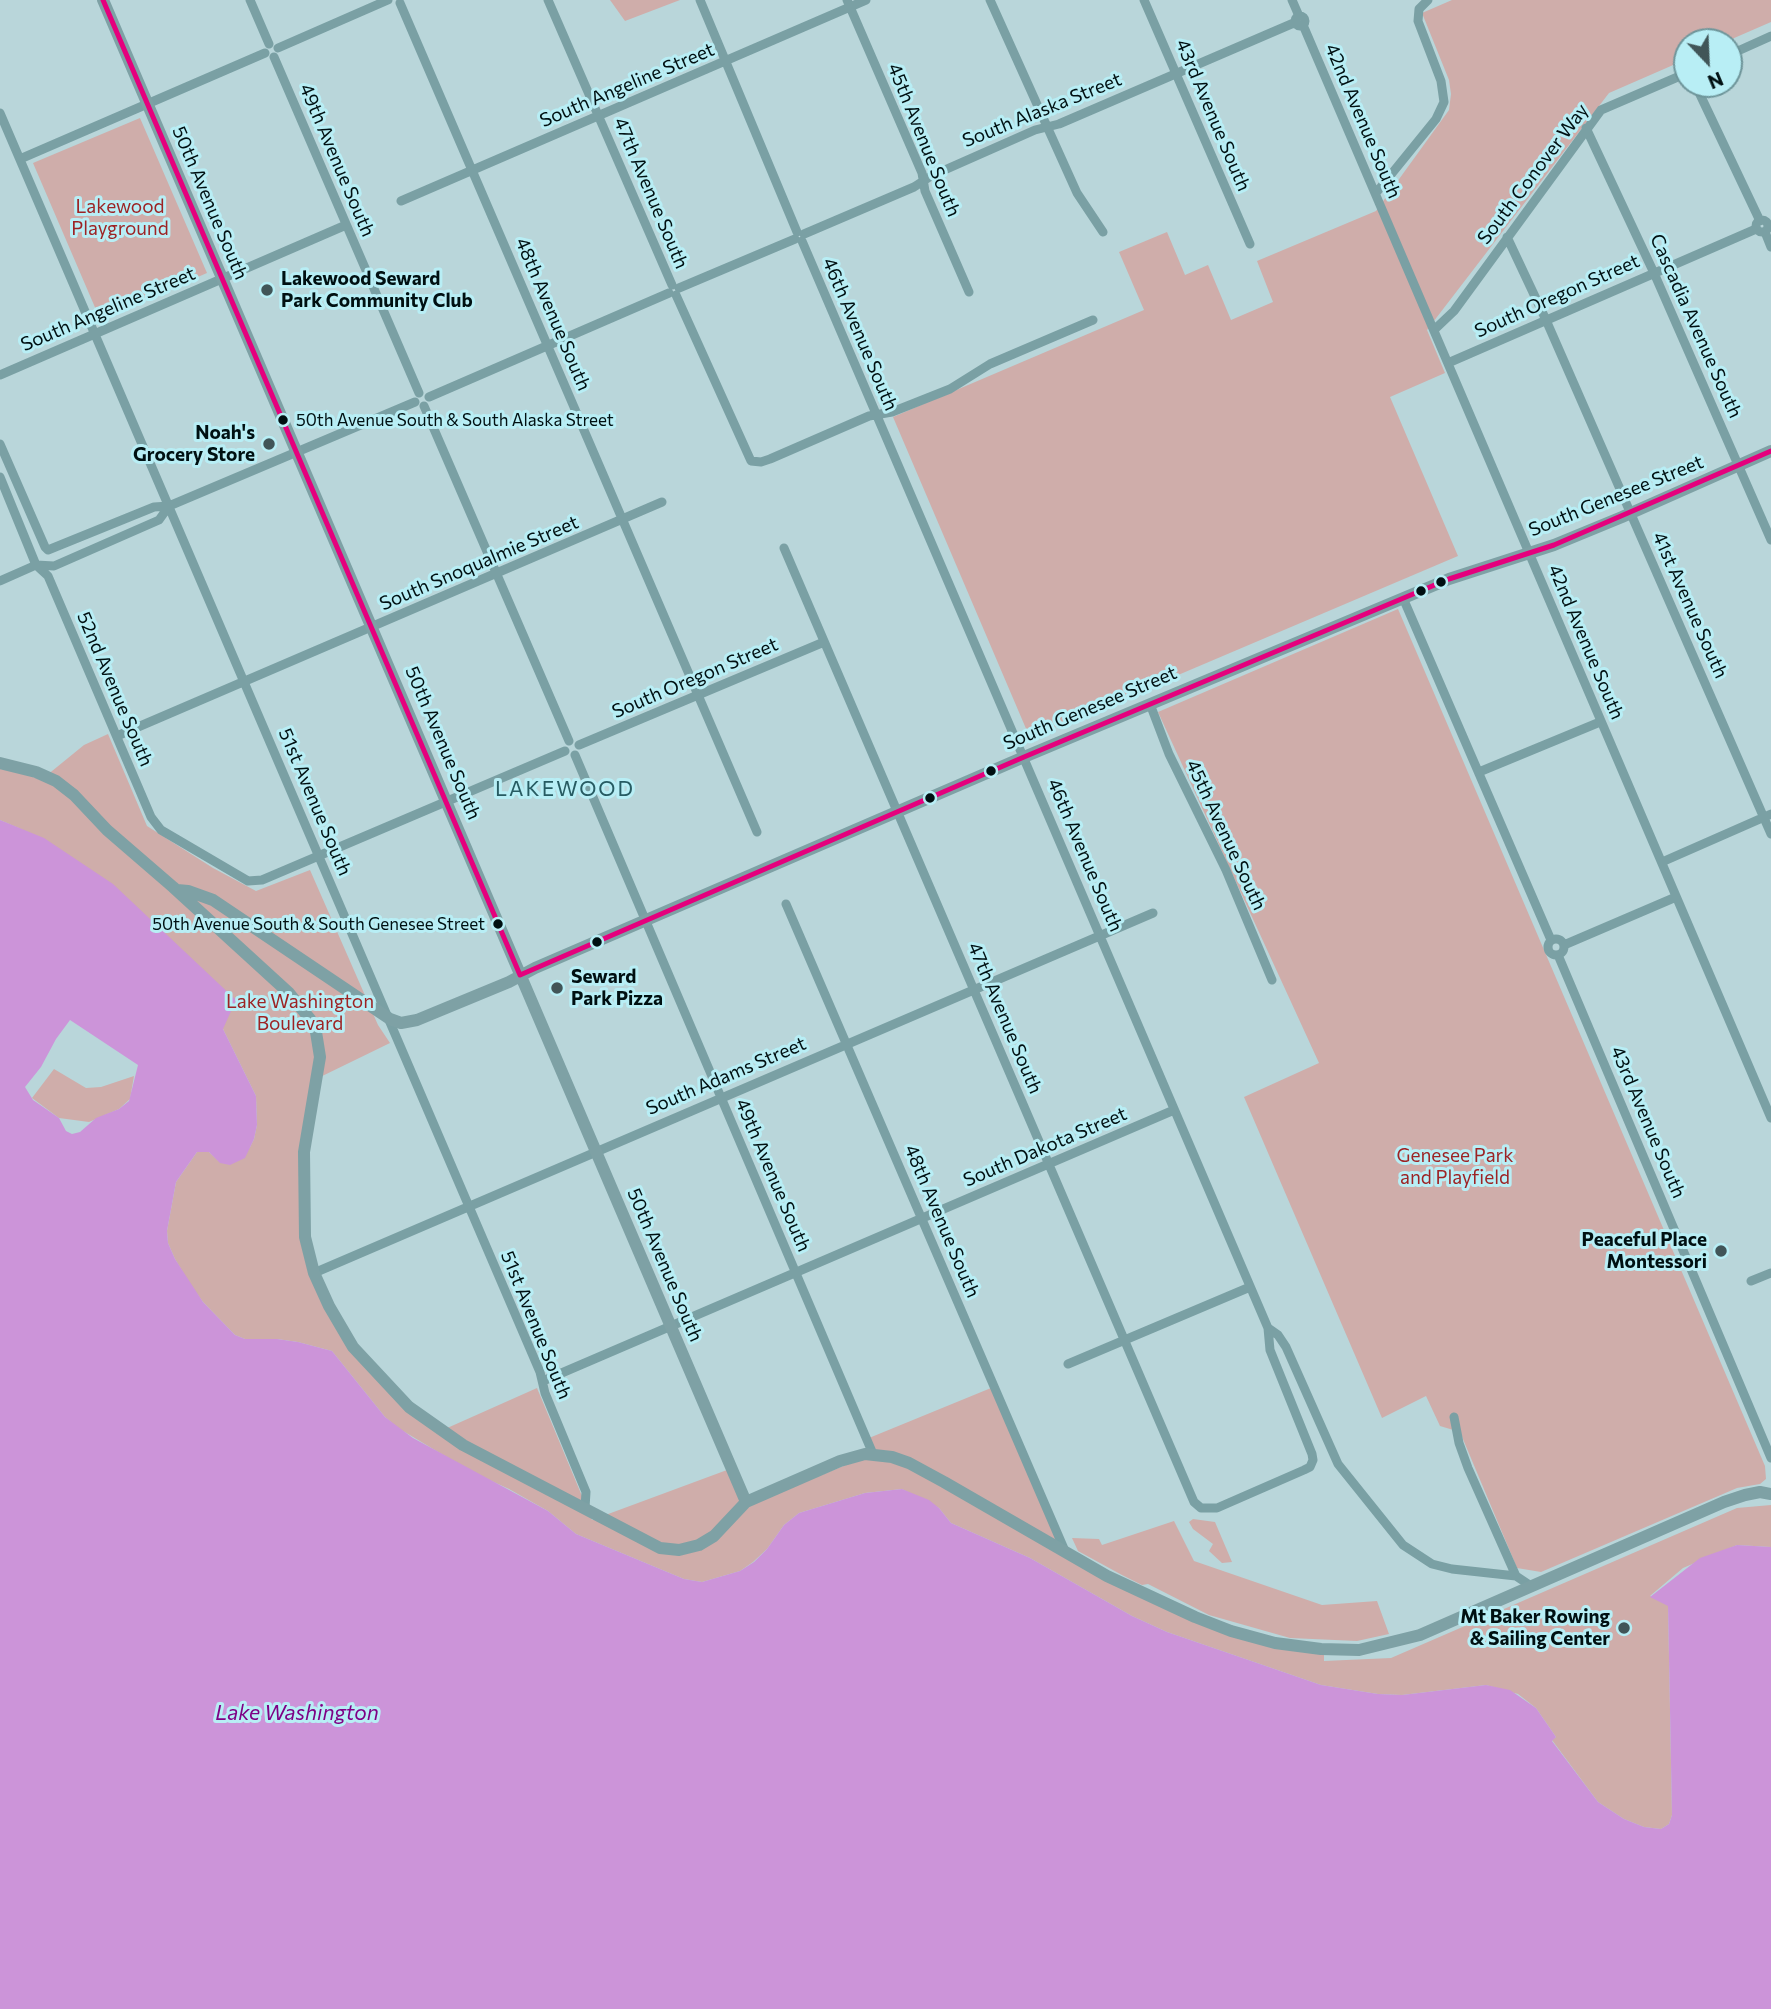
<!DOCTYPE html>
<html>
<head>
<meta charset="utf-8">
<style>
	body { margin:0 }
	#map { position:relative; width:1771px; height:2009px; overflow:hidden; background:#b9d6da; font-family:Commissioner,sans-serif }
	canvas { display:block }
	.north { position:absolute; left:1673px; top:28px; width:70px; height:70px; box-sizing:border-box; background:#b8eef5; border:2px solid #6e959a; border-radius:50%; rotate:157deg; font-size:19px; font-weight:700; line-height:28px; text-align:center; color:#001012 }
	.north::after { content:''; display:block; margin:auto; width:24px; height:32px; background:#415558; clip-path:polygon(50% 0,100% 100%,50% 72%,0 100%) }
</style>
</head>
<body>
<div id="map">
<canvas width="1771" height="2009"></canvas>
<div class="north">N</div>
</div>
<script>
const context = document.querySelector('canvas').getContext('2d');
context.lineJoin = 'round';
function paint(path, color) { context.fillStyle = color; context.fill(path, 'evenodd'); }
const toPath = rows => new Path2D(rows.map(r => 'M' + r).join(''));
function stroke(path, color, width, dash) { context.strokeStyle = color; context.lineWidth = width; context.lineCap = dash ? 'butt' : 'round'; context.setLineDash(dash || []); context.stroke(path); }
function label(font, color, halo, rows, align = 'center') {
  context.font = font + ' Commissioner,sans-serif'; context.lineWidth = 6; context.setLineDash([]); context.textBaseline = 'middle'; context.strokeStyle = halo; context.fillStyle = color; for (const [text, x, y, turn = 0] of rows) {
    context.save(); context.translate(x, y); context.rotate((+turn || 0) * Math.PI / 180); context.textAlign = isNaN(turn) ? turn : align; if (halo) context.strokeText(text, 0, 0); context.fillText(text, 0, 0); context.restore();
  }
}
const green = toPath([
	[610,0,680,0,625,21],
	[1452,0,1771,0,1771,22,1725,42,1687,42,1687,59,1609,93,1427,330,1445,373,1390,397,1458,556,1030,738,893,417,1144,310,1119,252,1167,232,1185,275,1208,265,1231,320,1273,302,1257,261,1376,211,1449,110,1451,94,1449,80,1422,13],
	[140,118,207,273,100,319,33,163],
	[1398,609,1765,1466,1766,1479,1760,1484,1737,1488,1541,1572,1517,1568,1460,1432,1440,1426,1426,1396,1382,1418,1244,1097,1319,1063,1158,712],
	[108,734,147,826,213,868,256,891,310,870,378,1025,390,1043,312,1081,300,1234,325,1309,409,1412,436,1433,537,1388,592,1520,727,1470,753,1503,858,1460,877,1460,869,1438,991,1388,1067,1559,1212,1628,1324,1654,1324,1661,1391,1658,1737,1508,1771,1505,1771,1547,1737,1545,1683,1568,1650,1596,1668,1605,1672,1815,1669,1824,1661,1829,1644,1827,1624,1819,1598,1802,1552,1740,1556,1737,1536,1708,1518,1694,1486,1685,1402,1695,1378,1694,1321,1685,1167,1632,1132,1616,1030,1558,951,1523,939,1508,902,1489,865,1493,799,1513,784,1525,767,1549,753,1562,740,1571,702,1582,684,1579,576,1534,548,1511,509,1489,470,1471,398,1428,385,1417,332,1351,298,1342,277,1339,245,1339,235,1335,203,1302,191,1286,175,1259,168,1243,167,1231,176,1182,197,1152,209,1152,221,1163,250,1147,254,1139,257,1125,256,1096,223,1029,23,830,0,820,0,769,20,772,41,780,84,745],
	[54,1069,86,1088,101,1087,134,1076,130,1099,119,1109,89,1122,59,1118,32,1098],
	[1193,1519,1215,1522,1232,1562,1222,1563,1209,1551,1213,1544,1193,1529,1189,1522],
	[1174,1521,1194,1561,1322,1605,1377,1601,1389,1634,1357,1641,1290,1638,1209,1615,1148,1584,1142,1585,1122,1575,1078,1551,1072,1538,1099,1539,1102,1545]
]);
const water = toPath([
	[0,820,44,838,113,884,236,1000,223,1029,256,1096,257,1125,254,1139,245,1158,230,1165,220,1163,209,1152,197,1152,176,1182,167,1231,168,1243,175,1259,203,1302,235,1335,245,1339,277,1339,298,1342,332,1351,385,1417,413,1438,548,1511,576,1534,684,1579,702,1582,740,1571,754,1562,767,1549,784,1525,799,1513,865,1493,902,1489,929,1500,939,1508,951,1523,1030,1558,1132,1616,1167,1632,1321,1685,1378,1694,1402,1695,1486,1685,1510,1690,1536,1708,1556,1737,1552,1741,1598,1802,1624,1819,1644,1827,1661,1829,1669,1824,1672,1815,1668,1606,1650,1597,1700,1558,1737,1545,1771,1547,1771,2009,0,2009],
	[70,1020,138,1065,129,1101,119,1109,96,1118,80,1132,72,1134,66,1131,59,1118,33,1100,25,1087,41,1067,56,1039]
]);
const street = toPath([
	[250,0,269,44],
	[548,0,672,285],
	[700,0,797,232],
	[847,0,922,173,925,191,969,292],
	[990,0,1077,193,1103,232],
	[1144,0,1250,244],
	[1292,0,1299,16],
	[400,3,757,832],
	'1295 21a5 5 0 1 1 10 0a5 5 0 1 1-10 0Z',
	[1303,25,1771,1118],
	[278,48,388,0],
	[1729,55,1771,36],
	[274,57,419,393],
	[1695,84,1760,221],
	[0,113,540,1372,545,1393,586,1492,585,1508],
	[1586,128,1654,273,1771,540],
	[20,159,265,53],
	[1376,193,1436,119,1444,102,1441,81,1418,21,1419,9,1428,0],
	[401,201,866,0],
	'1756 226a6 6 0 1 1 12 0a6 6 0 1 1-12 0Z',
	[1765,232,1771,247],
	[804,234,914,187,931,176,1035,130,1059,124,1296,22],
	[1507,237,1546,320,1771,834],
	[679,288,795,239],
	[676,295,751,461,761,462,770,459,869,416,892,412,950,389,990,364,1093,320],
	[1434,330,1454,311,1601,110,1687,73],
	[1448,363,1756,229],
	[0,375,346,225],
	[429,397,669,293],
	[424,406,569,741],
	[0,444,45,547,48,550,154,507,169,506],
	[0,477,36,565,48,576,151,817,161,830,248,881,262,880,565,751],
	[784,548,1194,1502,1201,1508,1217,1508,1304,1470,1310,1467,1313,1460,1312,1454,1270,1350,1268,1328,802,241],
	[0,581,36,565,54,566,159,520,169,506,415,402],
	[1403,598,1551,940],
	[1150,704,1169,754,1226,870,1272,980],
	[117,736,662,502],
	[579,745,824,642],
	[575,755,873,1454],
	[1479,772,1600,722],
	[1662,862,1771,814],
	[786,904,1065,1551],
	'1548 947a8 8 0 1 1 16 0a8 8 0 1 1-16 0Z',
	[1564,945,1676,897],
	[1558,955,1771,1458],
	[314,1273,1153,913],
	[1751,1281,1771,1273],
	[1268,1328,1278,1335,1286,1347,1338,1464,1403,1545,1432,1564,1452,1569,1516,1576,1531,1586],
	[1068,1364,1250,1287],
	[543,1381,1174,1110],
	[1454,1417,1459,1443,1468,1468,1516,1576]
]);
const secondary = toPath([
	[103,0,746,1502],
	[0,763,36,772,56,781,74,795,107,830,173,887,289,993,310,1019,316,1032,320,1057,304,1152,305,1237,314,1273,329,1306,353,1347,409,1407,463,1445,660,1548,679,1550,699,1545,714,1536,746,1502,840,1461,865,1454,892,1457,909,1463,944,1482,1107,1576,1195,1617,1231,1631,1275,1643,1321,1649,1359,1650,1420,1635,1724,1502,1745,1495,1760,1492,1771,1494],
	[177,890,188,891,213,900,390,1019,401,1023,417,1020,509,982,535,968,1024,757,1449,579,1554,545,1622,517,1771,451]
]);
const bus1 = toPath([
	[103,0,520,975],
	[520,975,1024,757,1449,579,1554,545,1771,451]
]);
const markers = [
	[267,290,7,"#415558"],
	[283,420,6,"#001012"],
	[269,444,7,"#415558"],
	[1441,582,6,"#001012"],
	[1421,591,6,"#001012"],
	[991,771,6,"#001012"],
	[930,798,6,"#001012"],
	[498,924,6,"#001012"],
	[597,942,6,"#001012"],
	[557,988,7,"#415558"],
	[1721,1251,7,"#415558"],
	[1624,1628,7,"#415558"]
];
const busNames = [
	["50th Avenue South & South Alaska Street",296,420],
	["50th Avenue South & South Genesee Street",485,924,"right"]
];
const streetNames = [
	["South Angeline Street",627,85,-23],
	["South Alaska Street",1042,110,-22],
	["43rd Avenue South",1213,115,67],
	["42nd Avenue South",1363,121,67],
	["45th Avenue South",924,140,68],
	["49th Avenue South",337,160,67],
	["South Conover Way",1533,174,-53],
	["47th Avenue South",651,193,67],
	["50th Avenue South",210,203,67],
	["South Oregon Street",1557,296,-24],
	["South Angeline Street",108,309,-23],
	["48th Avenue South",553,314,67],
	["Cascadia Avenue South",1696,326,66],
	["46th Avenue South",860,334,67],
	["South Genesee Street",1616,496,-22],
	["South Snoqualmie Street",479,563,-23],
	["41st Avenue South",1690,605,66],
	["42nd Avenue South",1586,642,67],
	["South Oregon Street",695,678,-23],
	["52nd Avenue South",115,689,67],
	["South Genesee Street",1090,708,-23],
	["50th Avenue South",443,743,67],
	["51st Avenue South",315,802,67],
	["45th Avenue South",1226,835,65],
	["46th Avenue South",1085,855,67],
	["47th Avenue South",1005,1018,67],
	["South Adams Street",726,1076,-23],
	["43rd Avenue South",1648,1122,67],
	["South Dakota Street",1045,1147,-23],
	["49th Avenue South",773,1175,67],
	["48th Avenue South",942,1221,67],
	["50th Avenue South",665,1265,67],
	["51st Avenue South",536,1325,68]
];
const parkNames = [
	["Lakewood",120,207],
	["Playground",120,229],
	["Lake Washington",300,1002],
	["Boulevard",300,1024],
	["Genesee Park",1455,1156],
	["and Playfield",1455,1178]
];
const poiNames = [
	["Lakewood Seward",281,279,"left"],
	["Park Community Club",281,301,"left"],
	["Noah's",255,433],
	["Grocery Store",255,455],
	["Seward",571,977,"left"],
	["Park Pizza",571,999,"left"],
	["Peaceful Place",1707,1240],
	["Montessori",1707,1262],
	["Mt Baker Rowing",1610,1617],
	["& Sailing Center",1610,1639]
];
const neighbourhoodNames = [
	["LAKEWOOD",565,789]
];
const waterNames = [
	["Lake Washington",297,1713]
];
paint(green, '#cfadaa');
paint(water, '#cc94d9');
stroke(street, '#7aa0a4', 9);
stroke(secondary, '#7ea1a5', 12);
stroke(bus1, '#e5007d', 5);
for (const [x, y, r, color] of markers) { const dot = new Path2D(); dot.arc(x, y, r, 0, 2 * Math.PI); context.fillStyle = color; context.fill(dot); stroke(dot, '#b8eef5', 2.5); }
label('17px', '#001012', '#b8eef5', busNames, 'left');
label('19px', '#001012', '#b8eef5', streetNames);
label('19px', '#9d2324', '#b8eef5', parkNames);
label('bold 19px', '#001012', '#b8eef5', poiNames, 'right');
context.letterSpacing = '2px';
label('21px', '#275b62', '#b8eef5', neighbourhoodNames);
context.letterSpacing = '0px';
label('italic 21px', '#7e0085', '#b8eef5', waterNames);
</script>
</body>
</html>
